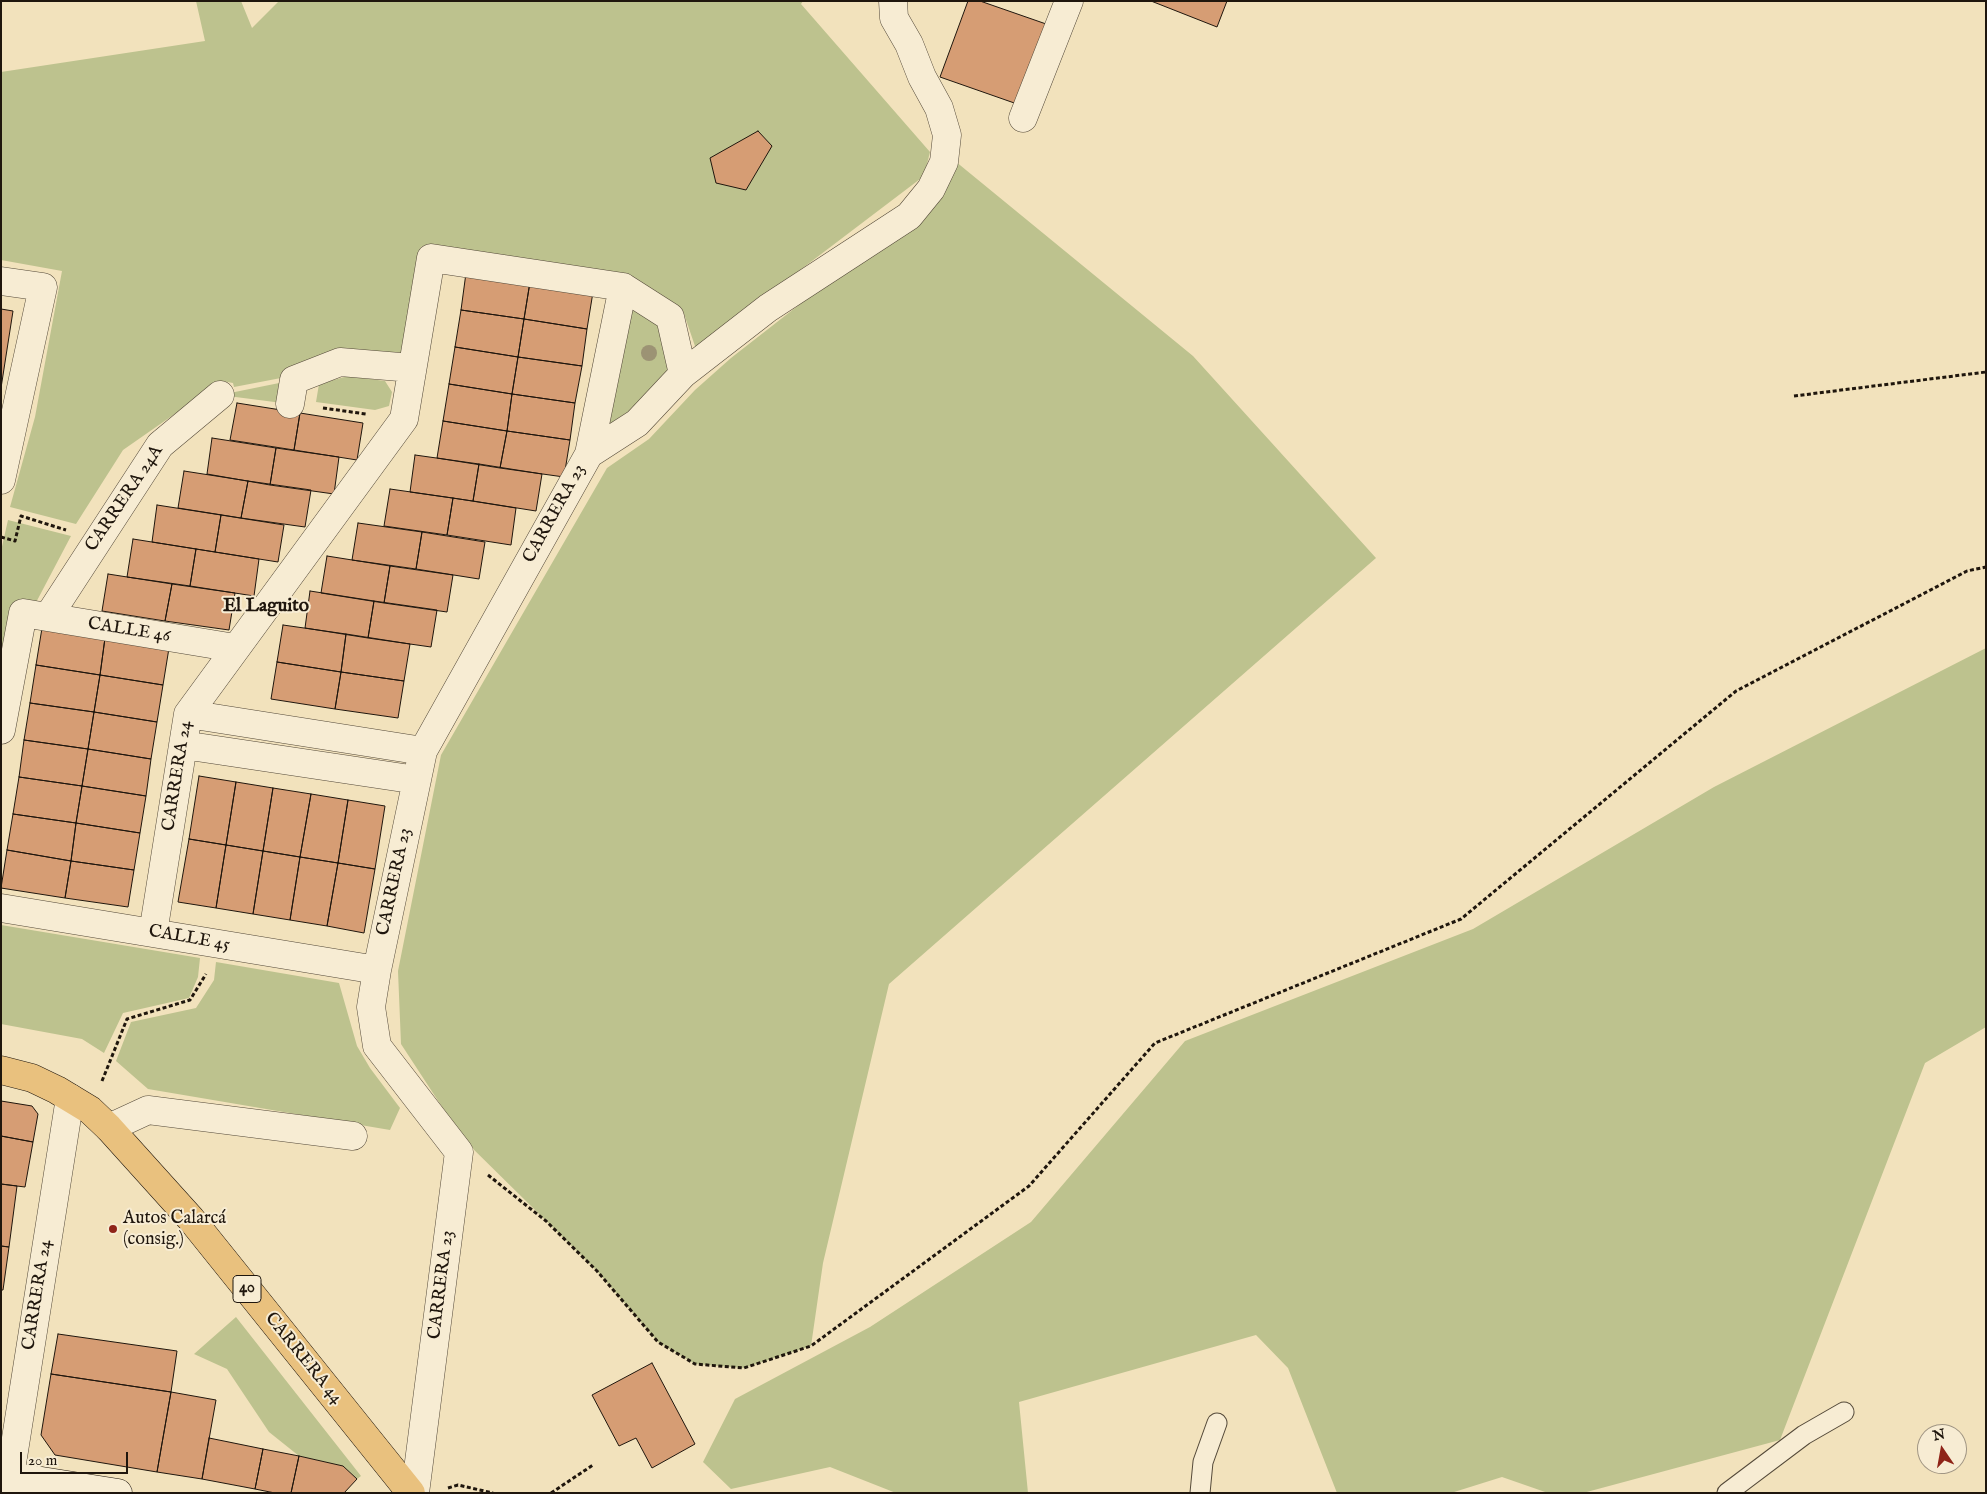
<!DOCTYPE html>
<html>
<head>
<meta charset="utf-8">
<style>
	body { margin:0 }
	#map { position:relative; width:1987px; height:1494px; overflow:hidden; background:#f2e2bc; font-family:"IM FELL English",serif }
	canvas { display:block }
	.frame { position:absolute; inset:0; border:2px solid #1f160d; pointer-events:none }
	.north { position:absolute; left:1917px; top:1424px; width:50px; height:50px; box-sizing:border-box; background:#f7ecd3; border:1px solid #a19684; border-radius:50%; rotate:348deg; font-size:14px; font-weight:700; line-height:20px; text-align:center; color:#1f160d }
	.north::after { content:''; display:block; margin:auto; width:18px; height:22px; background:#8f2418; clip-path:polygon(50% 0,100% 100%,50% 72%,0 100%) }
	.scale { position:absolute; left:20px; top:1452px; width:108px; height:22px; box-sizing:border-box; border:2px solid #1f160d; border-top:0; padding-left:6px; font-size:15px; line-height:18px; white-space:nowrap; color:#1f160d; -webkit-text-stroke:4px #f7ecd3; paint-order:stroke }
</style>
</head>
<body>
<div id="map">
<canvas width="1987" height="1494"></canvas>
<div class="frame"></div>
<div class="north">N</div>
<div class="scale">20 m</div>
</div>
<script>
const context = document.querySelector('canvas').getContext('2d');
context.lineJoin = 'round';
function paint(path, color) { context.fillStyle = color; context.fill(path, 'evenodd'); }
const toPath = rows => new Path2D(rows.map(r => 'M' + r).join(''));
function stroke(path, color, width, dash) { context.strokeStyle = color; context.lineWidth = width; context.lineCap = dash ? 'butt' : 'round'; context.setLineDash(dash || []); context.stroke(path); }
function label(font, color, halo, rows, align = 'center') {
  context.font = font + ' "IM FELL English",serif'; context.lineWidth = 4; context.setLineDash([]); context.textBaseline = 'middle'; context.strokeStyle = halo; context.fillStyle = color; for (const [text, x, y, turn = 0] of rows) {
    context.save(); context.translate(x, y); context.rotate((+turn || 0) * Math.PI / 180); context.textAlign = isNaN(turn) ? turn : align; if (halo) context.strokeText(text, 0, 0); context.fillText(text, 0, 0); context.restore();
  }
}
const green = toPath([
	[196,1,241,1,252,28,279,1,803,1,801,4,930,152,924,176,696,349,683,311,628,275,426,245,421,247,403,353,340,349,281,378,234,387,233,383,222,381,123,450,76,524,10,507,35,417,62,271,1,260,1,72,205,41],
	[955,161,1193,356,1376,558,889,984,823,1263,811,1346,744,1368,695,1364,658,1342,597,1271,463,1139,401,1044,398,971,441,755,607,468,649,439,695,390,731,358,836,276],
	[631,309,659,324,669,368,632,409,607,426],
	[348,376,385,381,392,392,389,406,375,410,316,402,319,384],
	[294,380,290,404,220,395],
	[8,520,71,536,1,669,1,551],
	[1986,648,1986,1027,1925,1063,1780,1440,1583,1493,1548,1493,1502,1477,1451,1493,1337,1493,1288,1368,1256,1335,1019,1402,1028,1493,896,1493,830,1467,731,1489,703,1462,735,1399,870,1327,1031,1222,1185,1041,1473,929,1714,787],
	[1,925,200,958,198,977,189,998,123,1013,104,1053,82,1039,1,1024],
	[216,962,339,983,357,1046,370,1068,400,1108,390,1130,148,1089,116,1061,131,1022,196,1008,214,980],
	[236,1317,361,1476,357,1479,343,1466,299,1456,269,1432,227,1369,194,1354]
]);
const building = toPath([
	[968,1,980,1,1049,25,1020,105,940,77,968,1],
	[1151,1,1227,1,1217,27,1151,1],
	[758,131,772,146,746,190,716,183,710,158,758,131],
	[466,273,530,282,524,319,461,310,466,273],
	[530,282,593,292,587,329,524,319,530,282],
	[1,309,13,311,1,388,1,309],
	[461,310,524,319,518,357,455,347,461,310],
	[524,319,587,329,582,366,518,357,524,319],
	[455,347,518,357,512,394,449,384,455,347],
	[518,357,582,366,575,403,512,394,518,357],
	[449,384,512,394,507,431,443,421,449,384],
	[512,394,575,403,570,440,507,431,512,394],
	[237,403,300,413,294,450,230,440,237,403],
	[300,413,363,423,357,460,294,450,300,413],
	[443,421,507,431,500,468,437,458,443,421],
	[507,431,570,440,564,477,500,468,507,431],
	[212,438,276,448,270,485,207,474,212,438],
	[276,448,339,457,334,494,270,485,276,448],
	[415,455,479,464,473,501,410,492,415,455],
	[479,464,542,474,536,511,473,501,479,464],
	[184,471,248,481,241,518,178,508,184,471],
	[248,481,311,490,305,527,241,518,248,481],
	[390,489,453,498,447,535,384,526,390,489],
	[453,498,516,508,511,545,447,535,453,498],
	[157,505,221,515,215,552,152,542,157,505],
	[221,515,284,525,278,562,215,552,221,515],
	[358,523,422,532,416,569,352,560,358,523],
	[422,532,485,542,479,579,416,569,422,532],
	[133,539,196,549,190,586,127,577,133,539],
	[196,549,259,559,254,596,190,586,196,549],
	[327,556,390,566,384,603,321,593,327,556],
	[390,566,453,575,447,612,384,603,390,566],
	[108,574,172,584,165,621,102,611,108,574],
	[172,584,235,593,229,630,165,621,172,584],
	[310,591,374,601,368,638,305,628,310,591],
	[374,601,437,610,431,647,368,638,374,601],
	[283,625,346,634,341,672,277,662,283,625],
	[42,628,105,638,100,675,36,665,42,628],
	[346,634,410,644,404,681,341,672,346,634],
	[105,638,169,648,163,685,100,675,105,638],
	[277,662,341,672,335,709,271,699,277,662],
	[36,665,100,675,94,712,30,703,36,665],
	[341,672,404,681,398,718,335,709,341,672],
	[100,675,163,685,157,722,94,712,100,675],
	[30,703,94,712,88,749,24,740,30,703],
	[94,712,157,722,151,759,88,749,94,712],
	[24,740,88,749,82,786,19,777,24,740],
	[88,749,151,759,146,796,82,786,88,749],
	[199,776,236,782,226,845,189,839,199,776],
	[19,777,82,786,76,823,13,814,19,777],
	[236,782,273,788,263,851,226,845,236,782],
	[82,786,146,796,140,833,76,823,82,786],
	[273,788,311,794,300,857,263,851,273,788],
	[311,794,348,800,338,863,300,857,311,794],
	[348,800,385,806,375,869,338,863,348,800],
	[13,814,76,823,71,861,7,850,13,814],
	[76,823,140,833,134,870,71,861,76,823],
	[189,839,226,845,216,908,178,902,189,839],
	[226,845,263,851,253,914,216,908,226,845],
	[7,850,71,861,65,898,1,888,7,850],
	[263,851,300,857,290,920,253,914,263,851],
	[300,857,338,863,327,926,290,920,300,857],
	[71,861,134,870,128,907,65,898,71,861],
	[338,863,375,869,364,933,327,926,338,863],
	[1,1101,32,1106,38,1114,33,1142,1,1136,1,1101],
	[1,1136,33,1142,25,1187,1,1184,1,1136],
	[1,1184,17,1186,9,1247,1,1246,1,1184],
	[1,1246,9,1247,3,1290,1,1290,1,1246],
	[58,1334,177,1351,171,1392,51,1374,58,1334],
	[652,1363,695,1444,652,1468,636,1438,619,1446,592,1395,652,1363],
	[51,1374,171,1392,157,1472,55,1455,41,1435,51,1374],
	[171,1392,216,1400,202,1479,157,1472,171,1392],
	[209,1438,263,1449,255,1489,202,1479,209,1438],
	[263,1449,299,1456,291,1493,275,1493,255,1489,263,1449],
	[299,1456,343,1466,357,1479,344,1493,291,1493,299,1456]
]);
const path = toPath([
	[1794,396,1986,372],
	[323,408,366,414],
	[1,537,15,541,21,516,66,530],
	[102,1081,127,1019,190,1000,206,974],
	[488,1175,546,1221,597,1271,658,1342,695,1364,744,1368,811,1346,1029,1186,1155,1043,1461,919,1736,691,1967,571,1986,567],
	[448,1488,458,1485,493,1493],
	[551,1493,593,1465]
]);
const lane = toPath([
	[1200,1493,1203,1462,1217,1423],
	[1727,1493,1804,1435,1844,1412]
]);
const street = toPath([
	[1023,118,1069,1],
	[1,281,43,287,1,480],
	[683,374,768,308,909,216,931,189,944,162,947,135,939,108,922,77,909,44,894,18,893,1],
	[290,404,294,380,340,362,412,368],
	[48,617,160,445,220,395],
	[188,714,423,751],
	[1,730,23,613,235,648],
	[183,745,417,780],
	[1,908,377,970],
	[153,933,188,714,404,419,431,258,623,287,670,317,683,374,637,423,589,454],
	[109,1128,148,1110,353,1136],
	[1,1474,10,1476,70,1098],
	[415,1493,459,1152,377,1046,371,1007,377,970,423,751,589,454,623,287]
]);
const secondary = toPath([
	[7,1493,10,1476,118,1493]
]);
const highway = toPath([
	[1,1070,32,1078,57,1090,90,1110,109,1128,191,1219,411,1493]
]);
const trees = [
	[649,353]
];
const markers = [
	[113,1229,5,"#8f2418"]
];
const shields = [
	[247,1289,28]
];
const shieldNames = [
	["40",247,1289]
];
const streetNames = [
	["CARRERA 24A",125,499,-56],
	["CARRERA 23",555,514,-61],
	["CALLE 46",129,631,9],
	["CARRERA 24",178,776,-81],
	["CARRERA 23",395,882,-78],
	["CALLE 45",189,939,10],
	["CARRERA 23",442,1285,-83],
	["CARRERA 24",38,1295,-81],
	["CARRERA 44",303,1359,51]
];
const poiNames = [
	["Autos Calarcá",123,1219],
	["(consig.)",123,1240]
];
const neighbourhoodNames = [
	["El Laguito",266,607]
];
paint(green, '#bdc28e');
paint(building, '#d69d74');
stroke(building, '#1f160d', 1);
stroke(lane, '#544939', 21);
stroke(street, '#544939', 29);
stroke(secondary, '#1f160d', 29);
stroke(highway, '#1f160d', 29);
stroke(path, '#1f160d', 3, [4, 2.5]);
stroke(lane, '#f7ecd3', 19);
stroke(street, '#f7ecd3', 28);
stroke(secondary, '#f7ecd3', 28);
stroke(highway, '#e9c17e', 28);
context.fillStyle = '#9c9374';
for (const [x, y] of trees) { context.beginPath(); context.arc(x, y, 8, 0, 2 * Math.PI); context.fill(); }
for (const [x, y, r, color] of markers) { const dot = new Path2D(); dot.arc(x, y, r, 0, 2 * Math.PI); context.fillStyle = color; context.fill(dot); stroke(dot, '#f7ecd3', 2); }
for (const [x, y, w] of shields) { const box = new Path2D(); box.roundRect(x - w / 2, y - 13.5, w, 27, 4); context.fillStyle = '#f7ecd3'; context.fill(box); stroke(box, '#1f160d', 1); }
label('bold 16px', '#1f160d', null, shieldNames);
label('18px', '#1f160d', '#f7ecd3', streetNames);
label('18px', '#1f160d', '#f7ecd3', poiNames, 'left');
label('bold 19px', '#1f160d', '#f7ecd3', neighbourhoodNames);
</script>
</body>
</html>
